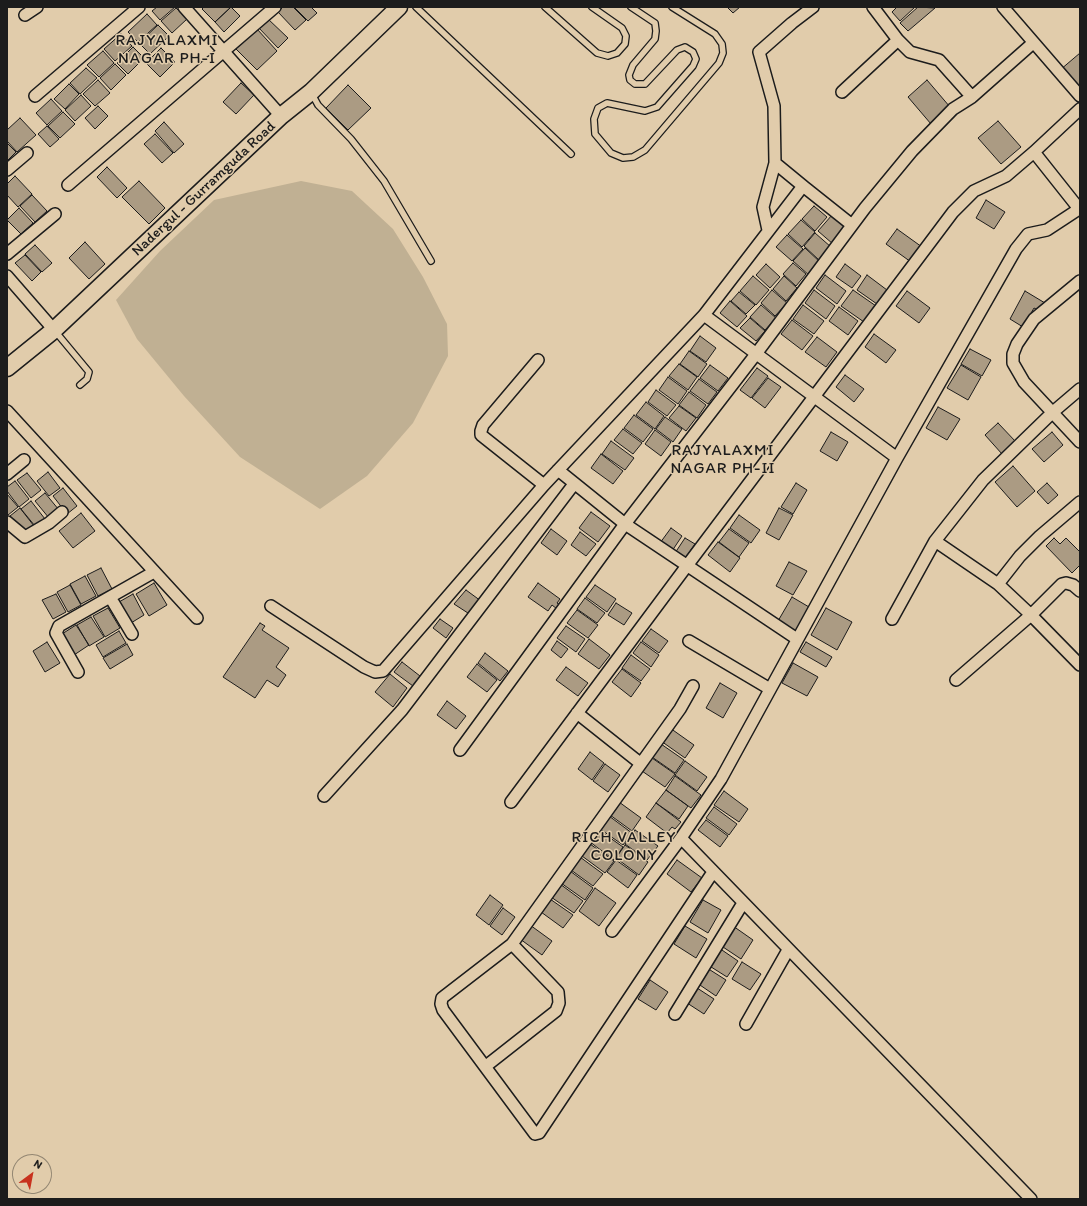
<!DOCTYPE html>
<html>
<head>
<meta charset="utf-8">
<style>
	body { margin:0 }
	#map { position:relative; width:1087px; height:1206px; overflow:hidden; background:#e1ccab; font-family:Itim,sans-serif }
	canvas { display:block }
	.frame { position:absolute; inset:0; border:8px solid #1c1c1c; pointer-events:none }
	.north { position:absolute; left:12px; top:1154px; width:40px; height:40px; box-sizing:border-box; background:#e1ccab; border:1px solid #928672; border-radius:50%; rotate:32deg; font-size:11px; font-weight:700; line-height:16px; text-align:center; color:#1c1c1c }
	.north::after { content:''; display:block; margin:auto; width:14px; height:18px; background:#c8321e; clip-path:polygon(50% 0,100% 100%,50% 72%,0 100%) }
</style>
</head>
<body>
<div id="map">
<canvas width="1087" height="1206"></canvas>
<div class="frame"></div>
<div class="north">N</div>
</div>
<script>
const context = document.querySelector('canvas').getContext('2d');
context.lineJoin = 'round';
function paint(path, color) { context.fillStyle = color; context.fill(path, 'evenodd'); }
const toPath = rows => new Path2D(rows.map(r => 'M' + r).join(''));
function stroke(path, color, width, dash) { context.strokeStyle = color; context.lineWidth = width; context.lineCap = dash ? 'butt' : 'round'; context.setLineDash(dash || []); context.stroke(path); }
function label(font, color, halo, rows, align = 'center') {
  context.font = font + ' Itim,sans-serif'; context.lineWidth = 3; context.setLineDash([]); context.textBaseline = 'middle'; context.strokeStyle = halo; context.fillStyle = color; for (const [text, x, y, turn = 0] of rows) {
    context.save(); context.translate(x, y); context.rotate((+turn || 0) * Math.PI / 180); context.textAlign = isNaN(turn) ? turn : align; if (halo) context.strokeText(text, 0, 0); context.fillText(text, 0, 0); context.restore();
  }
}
const green = toPath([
	[301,181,352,191,393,229,423,277,447,324,448,356,413,423,367,476,320,509,240,457,184,396,137,339,116,300,160,251,214,200]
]);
const building = toPath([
	[157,7,175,7,160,20,152,11,157,7],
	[204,7,231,7,215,22,202,9,204,7],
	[231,7,240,16,224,32,215,22,231,7],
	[283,7,293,7,306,20,295,30,278,12,283,7],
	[294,7,311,7,317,13,308,21,294,7],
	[727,7,740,7,733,13,727,7],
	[897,7,915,7,900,21,892,12,897,7],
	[918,7,935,8,908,31,900,23,918,7],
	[176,8,187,19,172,33,161,21,176,8],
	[147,14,157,25,138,42,128,32,147,14],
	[267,18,288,38,278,48,258,27,267,18],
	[158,25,169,36,150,54,139,43,158,25],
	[257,29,277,51,257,70,236,49,257,29],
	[121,34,132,46,115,61,104,49,121,34],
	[133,47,144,58,128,74,117,63,133,47],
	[161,48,175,62,160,77,146,63,161,48],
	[103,51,114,63,99,77,87,65,103,51],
	[1080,53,1080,85,1076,88,1060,70,1080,53],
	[115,64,126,75,111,90,100,78,115,64],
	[86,68,97,78,80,94,70,83,86,68],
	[98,80,110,93,95,106,83,94,98,80],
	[927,80,950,107,931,124,908,97,927,80],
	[241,83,254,95,236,114,223,102,241,83],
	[69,84,79,94,65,109,54,99,69,84],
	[348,85,371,108,348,130,326,108,348,85],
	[81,95,91,106,75,121,65,110,81,95],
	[51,99,62,111,47,125,36,113,51,99],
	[98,106,108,116,95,129,85,118,98,106],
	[63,112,75,124,60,138,48,126,63,112],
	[20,118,36,135,17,152,7,141,7,130,20,118],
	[998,121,1021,147,1001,164,978,138,998,121],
	[164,122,184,144,174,153,155,131,164,122],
	[47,126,59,139,50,147,38,134,47,126],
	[155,134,173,153,162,163,144,144,155,134],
	[7,143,16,152,7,161,7,143],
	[107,167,127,188,117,198,97,177,107,167],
	[15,176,32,194,18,207,7,195,7,184,15,176],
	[139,181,165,208,149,224,122,197,139,181],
	[32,195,47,211,35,222,20,206,32,195],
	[986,200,1005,212,994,229,976,218,986,200],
	[814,206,827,217,815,231,802,219,814,206],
	[19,208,33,223,21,234,7,220,19,208],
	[832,215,847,228,833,244,818,231,832,215],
	[801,220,815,232,802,247,788,234,801,220],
	[897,229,922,247,911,262,886,244,897,229],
	[815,233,831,247,819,260,804,246,815,233],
	[787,235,803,249,792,261,776,247,787,235],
	[85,242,105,264,89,279,69,258,85,242],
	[35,245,52,263,42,272,25,254,35,245],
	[805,248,821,263,810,276,793,261,805,248],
	[25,255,41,272,32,281,15,263,25,255],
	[793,263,806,274,796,286,783,274,793,263],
	[766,264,780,277,770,288,756,275,766,264],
	[845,264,861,276,852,288,836,277,845,264],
	[825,275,846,291,837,304,816,288,825,275],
	[867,275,887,290,877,304,857,290,867,275],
	[753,276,769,290,756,305,740,291,753,276],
	[784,276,797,288,786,301,773,289,784,276],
	[772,290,787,303,775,316,761,303,772,290],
	[814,290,835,306,826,319,805,303,814,290],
	[853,290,876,306,864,322,841,306,853,290],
	[907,291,930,308,919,323,896,306,907,291],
	[1025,291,1045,303,1040,311,1034,308,1023,327,1010,319,1025,291],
	[739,292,755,305,746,314,731,301,739,292],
	[730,301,747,316,737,327,720,313,730,301],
	[761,305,776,318,765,330,750,317,761,305],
	[803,305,824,321,814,334,793,319,803,305],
	[839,307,858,321,848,335,829,321,839,307],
	[750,318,765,331,756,341,740,328,750,318],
	[792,320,813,336,802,350,781,334,792,320],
	[874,334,896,350,886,363,865,347,874,334],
	[700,336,716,348,706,362,690,351,700,336],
	[817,337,837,352,826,367,805,352,817,337],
	[970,349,991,360,982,376,961,364,970,349],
	[689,351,707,364,698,377,680,364,689,351],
	[679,364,697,377,688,390,669,376,679,364],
	[710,365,728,378,718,391,700,378,710,365],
	[961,365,981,377,968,400,947,388,961,365],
	[757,368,768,376,751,398,740,390,757,368],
	[845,375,864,389,854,402,836,387,845,375],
	[668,377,687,391,678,404,659,390,668,377],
	[768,378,781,387,765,408,752,398,768,378],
	[699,379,717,392,708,404,690,391,699,379],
	[656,390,676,405,667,416,648,402,656,390],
	[689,392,706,405,697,418,679,405,689,392],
	[646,402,664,416,655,429,636,415,646,402],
	[679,406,696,418,686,431,669,418,679,406],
	[938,407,960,419,947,440,926,428,938,407],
	[634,415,653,429,643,442,624,428,634,415],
	[665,417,682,429,673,442,656,429,665,417],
	[998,423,1016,442,1002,454,985,435,998,423],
	[623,429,642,443,633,454,614,440,623,429],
	[655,430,671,442,661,456,645,444,655,430],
	[831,432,848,442,837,461,820,451,831,432],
	[1052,432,1063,445,1044,462,1032,449,1052,432],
	[611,441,634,458,625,470,602,454,611,441],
	[601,454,623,471,613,484,591,468,601,454],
	[1013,466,1035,491,1017,507,995,482,1013,466],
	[48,472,60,488,49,496,37,481,48,472],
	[27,473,41,490,31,498,17,480,27,473],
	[15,481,29,499,19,507,7,491,7,487,15,481],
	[796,483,807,490,793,514,781,507,796,483],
	[1047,483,1058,495,1048,504,1037,492,1047,483],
	[63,488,77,506,67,514,53,496,63,488],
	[45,493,59,510,49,518,35,501,45,493],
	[7,494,18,507,8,515,7,514,7,494],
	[31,501,45,519,35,526,21,509,31,501],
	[20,508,34,526,24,534,10,516,20,508],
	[779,508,793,515,779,540,766,533,779,508],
	[591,512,610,526,598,542,579,528,591,512],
	[81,513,95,531,73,548,59,531,81,513],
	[739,515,760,530,751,543,730,528,739,515],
	[671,528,682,536,672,551,660,543,671,528],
	[551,529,567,541,557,555,541,543,551,529],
	[729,529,749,543,739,557,719,542,729,529],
	[580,532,596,544,586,556,571,545,580,532],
	[685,538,695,544,684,560,675,553,685,538],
	[1054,538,1060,544,1066,538,1080,552,1080,565,1072,573,1046,546,1054,538],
	[718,542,740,558,730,572,708,555,718,542],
	[789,562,807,571,793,595,776,586,789,562],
	[101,568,112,589,98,596,87,575,101,568],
	[85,576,96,596,81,604,70,584,85,576],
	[154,583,167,605,149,616,136,594,154,583],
	[538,583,560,599,557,603,560,605,557,609,552,605,548,611,528,597,538,583],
	[70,585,81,605,68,612,57,592,70,585],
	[595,585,616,599,607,612,586,597,595,585],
	[466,590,481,601,471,615,454,604,466,590],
	[56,594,66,612,53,619,42,600,56,594],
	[133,594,144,615,131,623,119,602,133,594],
	[792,597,809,607,796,631,778,621,792,597],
	[585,598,605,613,597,623,577,609,585,598],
	[616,603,632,613,624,625,608,615,616,603],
	[108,608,120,628,105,637,93,616,108,608],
	[826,608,852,622,837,650,811,635,826,608],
	[577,610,598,625,588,638,567,623,577,610],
	[91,617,104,637,89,646,77,625,91,617],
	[440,619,453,628,446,638,433,628,440,619],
	[260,623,265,626,262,630,289,648,276,667,286,675,278,687,267,680,255,698,223,677,260,623],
	[76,625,89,645,74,655,62,634,76,625],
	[566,626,585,639,576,652,557,638,566,626],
	[651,629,668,641,659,653,642,641,651,629],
	[119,631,126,643,103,657,96,645,119,631],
	[589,639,610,655,599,669,578,654,589,639],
	[557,641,568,649,561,658,551,650,557,641],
	[47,642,60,663,45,672,33,651,47,642],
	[641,642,659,655,651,667,633,653,641,642],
	[806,642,832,657,826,667,800,652,806,642],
	[127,644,133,655,110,669,103,658,127,644],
	[485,653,508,671,500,681,478,663,485,653],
	[631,655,650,669,641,681,622,668,631,655],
	[402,662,420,676,413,686,394,672,402,662],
	[793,663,818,677,807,696,782,683,793,663],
	[477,664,497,680,487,692,467,677,477,664],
	[566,667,588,683,578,696,556,680,566,667],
	[622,669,641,683,631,697,612,682,622,669],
	[390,674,407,688,393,707,375,692,390,674],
	[720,683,737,693,723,718,706,708,720,683],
	[447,701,466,716,456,729,437,715,447,701],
	[670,728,694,745,685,758,661,741,670,728],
	[661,744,684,760,675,773,652,757,661,744],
	[590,752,604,763,592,780,578,769,590,752],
	[652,758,675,774,665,787,642,771,652,758],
	[685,761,707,777,697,791,675,775,685,761],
	[605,764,620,775,608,792,593,781,605,764],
	[675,776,701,795,691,808,666,790,675,776],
	[666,790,688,806,679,819,656,803,666,790],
	[724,791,748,809,739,822,714,805,724,791],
	[619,802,641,818,632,831,610,815,619,802],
	[656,803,681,822,675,829,672,827,667,833,646,817,656,803],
	[714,807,737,824,729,835,706,818,714,807],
	[609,816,632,833,623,845,600,829,609,816],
	[706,820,728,836,720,847,698,830,706,820],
	[599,830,623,847,614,860,590,842,599,830],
	[635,830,658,846,647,860,625,844,635,830],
	[590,844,614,861,605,873,582,856,590,844],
	[625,845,648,862,639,875,616,858,625,845],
	[580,857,603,874,593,886,571,870,580,857],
	[616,860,637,875,628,888,607,872,616,860],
	[677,860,702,878,691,892,667,874,677,860],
	[570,871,593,888,585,900,561,883,570,871],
	[560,884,583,901,574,913,551,897,560,884],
	[595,888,616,903,599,926,579,911,595,888],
	[490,895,503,905,489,925,476,915,490,895],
	[550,899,573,915,563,928,541,912,550,899],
	[703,900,721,910,708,933,690,922,703,900],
	[503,908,515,917,502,935,490,926,503,908],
	[530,925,552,941,542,955,520,939,530,925],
	[685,926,707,939,696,958,674,944,685,926],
	[733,926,753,940,741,959,720,945,733,926],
	[719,948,738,961,727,977,708,965,719,948],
	[742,962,761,974,750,990,732,979,742,962],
	[707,968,726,980,716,996,697,983,707,968],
	[650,980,668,992,656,1010,638,999,650,980],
	[694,986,714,999,704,1014,684,1001,694,986]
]);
const lane = toPath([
	[416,7,571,154],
	[545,7,597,53,608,56,617,53,625,44,626,36,622,28,592,7],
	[631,7,655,23,656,31,655,39,633,65,629,75,630,80,635,84,645,84,677,50,685,47,693,52,696,59,693,66,657,107,645,111,607,103,598,108,594,119,595,134,611,153,623,158,633,157,645,150,719,63,723,53,722,44,715,34,672,7],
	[312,94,318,105,351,139,384,181,431,261],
	[55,331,89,372,87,379,80,385]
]);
const street = toPath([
	[184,7,281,116],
	[1003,7,1080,96],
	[25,15,37,7],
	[898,40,910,52,939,60,972,97],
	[842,92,898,40,873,7],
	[35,96,139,7],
	[1034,152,1080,210],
	[775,163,803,186],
	[7,170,27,153],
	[68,185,275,7],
	[768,230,763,207,775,163,774,106,759,52,792,23,813,7],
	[7,254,55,214],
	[7,276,54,330],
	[1080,281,1034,319,1017,344,1013,354,1013,363,1024,382,1080,442],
	[704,315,897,458],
	[538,360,483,425,481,431,481,435,544,485],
	[7,411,197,618],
	[558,470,625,524,797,639],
	[7,474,24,460],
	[7,522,25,537,49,523,62,512],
	[935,541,998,584,1031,615,1080,665],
	[998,584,1020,556,1040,536,1080,502],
	[110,597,132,634],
	[271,606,364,667,375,672,383,671,544,485,704,315,803,186,852,225],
	[892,619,935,541,983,480,1053,412,1080,389],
	[689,641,770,689],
	[78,672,56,633,59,626,154,572],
	[956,680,1031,615,1062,584,1066,583,1073,585,1080,591],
	[693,686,680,709,512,944,442,998,441,1004,443,1010,535,1134,539,1133,713,872],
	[577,713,640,763],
	[460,750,625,524,756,354,865,208,912,151,953,109,972,97,1033,43],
	[324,796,402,710,574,484],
	[511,802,686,567,953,212,974,191,1006,176,1034,152,1080,109],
	[681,838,1031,1199],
	[612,931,681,838,721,779,897,458,1016,249,1028,234,1047,230,1079,209],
	[675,1014,743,903],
	[746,1024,788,950],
	[486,1066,556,1011,559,1003,558,992,512,944]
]);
const secondary = toPath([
	[7,368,54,330,281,116,311,92,399,7]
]);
const streetNames = [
	["Nadergul - Gurramguda Road",204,189,-43]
];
const neighbourhoodNames = [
	["RAJYALAXMI",167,41],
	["NAGAR PH-I",167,59],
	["RAJYALAXMI",723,451],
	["NAGAR PH-II",723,469],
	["RICH VALLEY",624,838],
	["COLONY",624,856]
];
paint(green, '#c0b093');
paint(building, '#ab9b83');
stroke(building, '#1c1c1c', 1);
stroke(lane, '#1c1c1c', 8);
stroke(street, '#1c1c1c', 14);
stroke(secondary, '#1c1c1c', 19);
stroke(lane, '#e1ccab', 5.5);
stroke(street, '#e1ccab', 11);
stroke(secondary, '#e1ccab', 16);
label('15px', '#1c1c1c', '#e1ccab', streetNames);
context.letterSpacing = '1px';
label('16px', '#1c1c1c', '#e1ccab', neighbourhoodNames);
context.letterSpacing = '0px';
</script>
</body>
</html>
